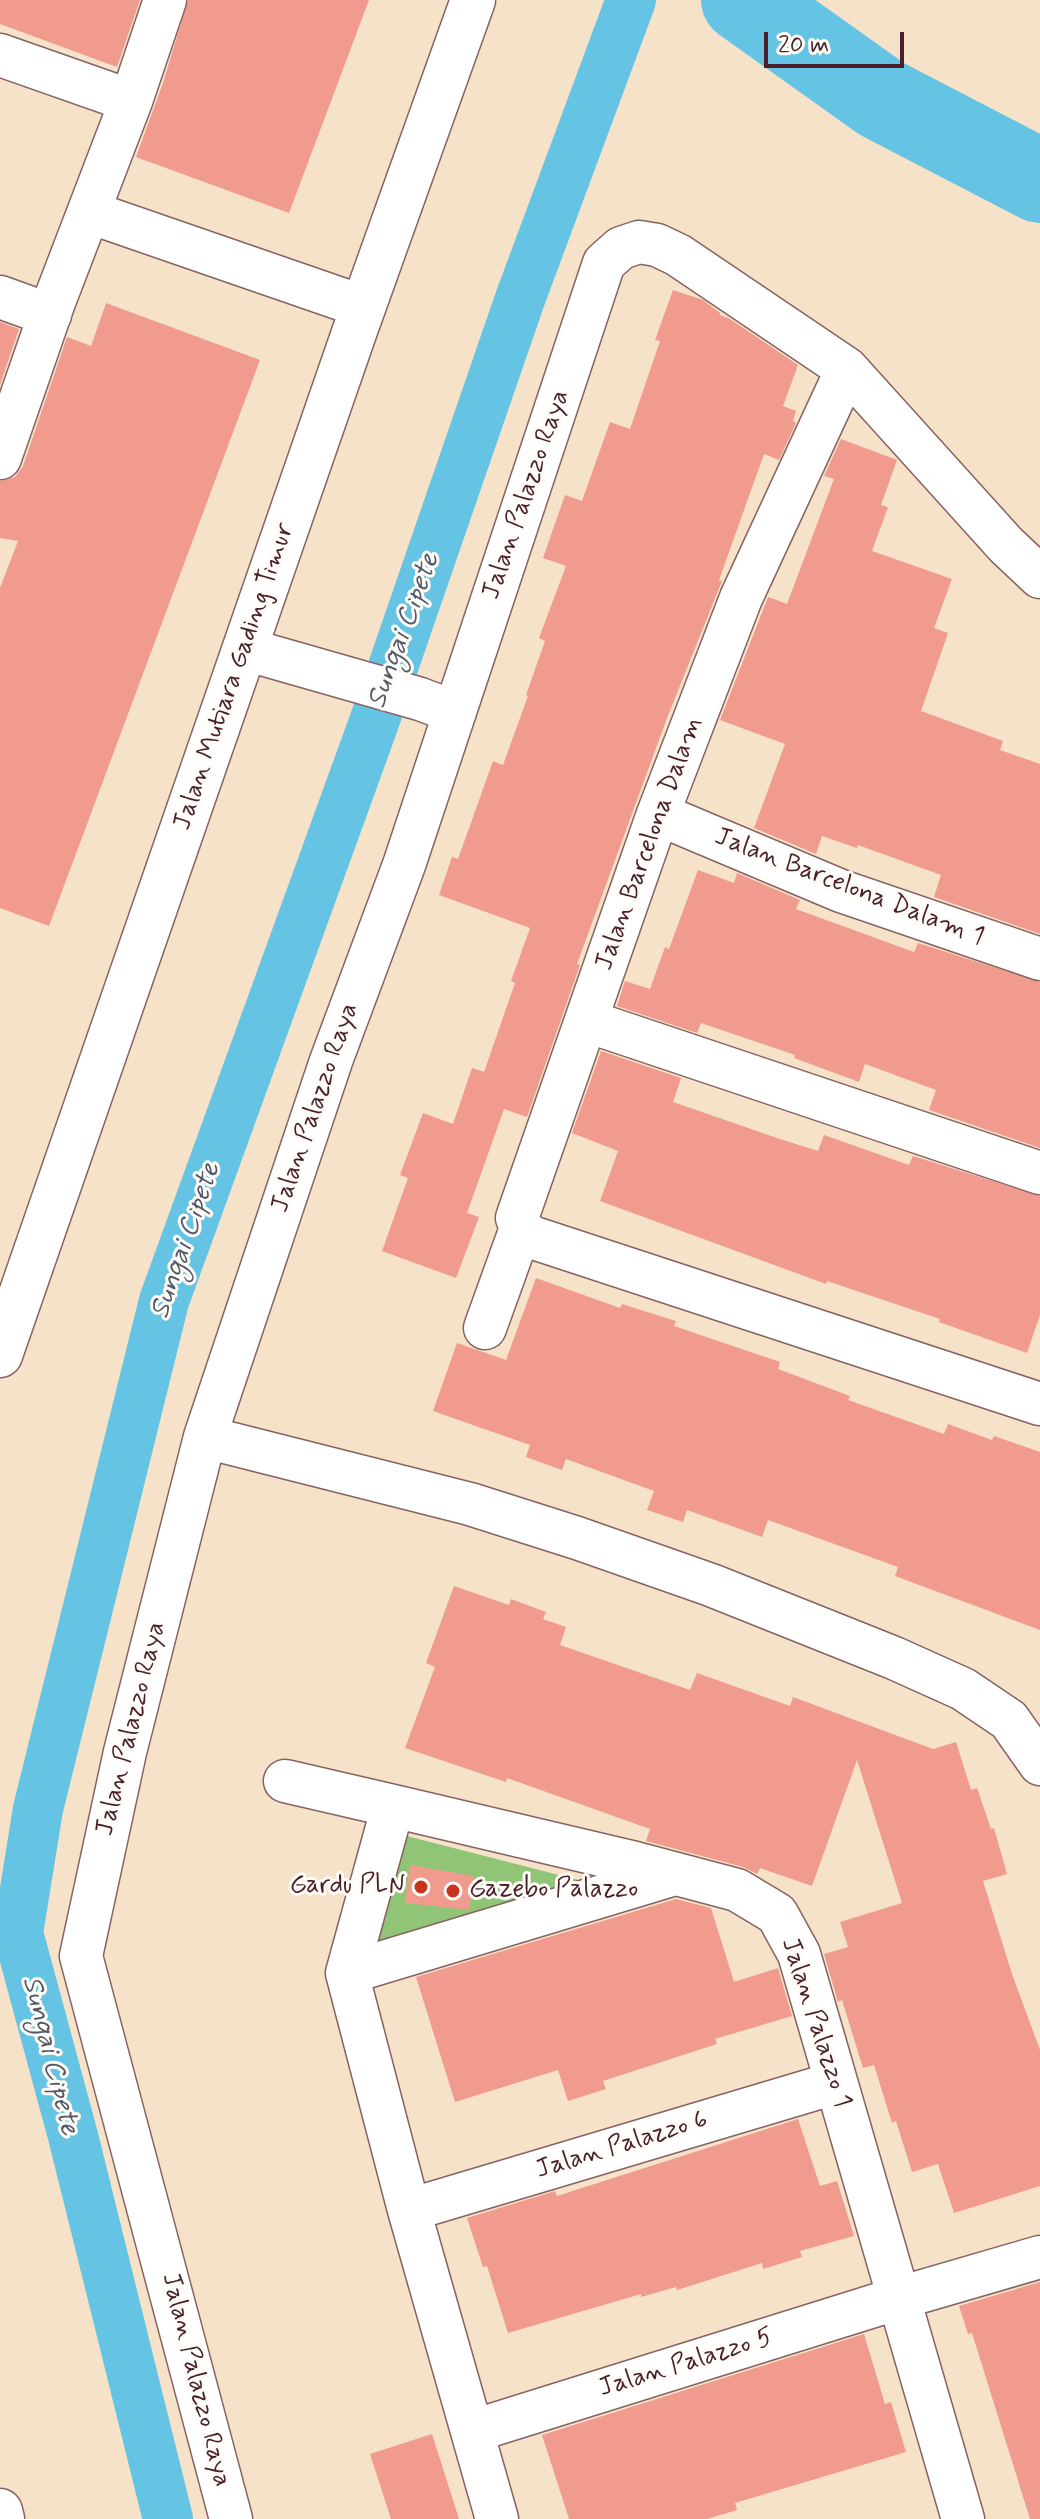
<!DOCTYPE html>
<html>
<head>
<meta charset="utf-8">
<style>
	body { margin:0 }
	#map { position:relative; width:1040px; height:2519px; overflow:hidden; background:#f5e2c8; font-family:Mynerve,sans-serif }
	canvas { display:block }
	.scale { position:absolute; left:764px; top:32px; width:140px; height:36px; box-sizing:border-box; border:4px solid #4a1f2b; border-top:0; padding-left:10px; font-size:24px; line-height:28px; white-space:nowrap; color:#4a1f2b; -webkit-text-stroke:6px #fdfcf7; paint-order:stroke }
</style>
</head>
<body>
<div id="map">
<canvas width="1040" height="2519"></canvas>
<div class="scale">20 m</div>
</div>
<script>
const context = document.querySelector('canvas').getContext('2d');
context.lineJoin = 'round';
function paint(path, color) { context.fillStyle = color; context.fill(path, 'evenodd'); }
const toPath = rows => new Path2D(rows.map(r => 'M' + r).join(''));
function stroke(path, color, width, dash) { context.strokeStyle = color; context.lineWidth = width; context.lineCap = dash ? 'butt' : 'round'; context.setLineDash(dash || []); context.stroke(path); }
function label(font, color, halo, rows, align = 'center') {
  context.font = font + ' Mynerve,sans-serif'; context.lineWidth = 6; context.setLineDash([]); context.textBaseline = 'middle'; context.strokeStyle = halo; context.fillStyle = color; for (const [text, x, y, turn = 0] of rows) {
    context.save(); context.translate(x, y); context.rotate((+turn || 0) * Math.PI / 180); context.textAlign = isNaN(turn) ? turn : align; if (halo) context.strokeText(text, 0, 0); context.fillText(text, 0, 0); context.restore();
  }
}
const green = toPath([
	[403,1835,590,1883,372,1947]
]);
const canal = toPath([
	[168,2519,73,2136,18,1933,38,1809,164,1301,373,725,520,299,631,0]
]);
const river = toPath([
	[743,0,882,99,1040,181]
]);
const building = toPath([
	[0,0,140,0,117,67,0,24],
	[188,0,369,0,289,213,136,157,163,83],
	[673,290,703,300,720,313,720,315,730,319,798,365,783,406,796,411,793,421,796,423,779,460,764,454,719,580,722,581,667,718,577,964,580,965,527,1117,504,1109,467,1213,479,1217,456,1278,382,1251,408,1178,400,1175,423,1113,453,1124,472,1068,484,1072,515,983,511,981,530,928,439,895,452,857,458,859,493,761,503,765,528,696,526,695,545,641,539,638,566,566,543,558,565,495,582,501,610,422,630,429,660,341,655,340],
	[106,303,260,360,49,926,0,908,0,588,18,541,0,538,0,481,15,477,23,466,67,337,91,346],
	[0,322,19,329,0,385],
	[841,439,897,460,881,505,888,507,872,551,952,579,934,628,948,633,921,711,1003,741,1000,750,1040,764,1040,934,934,897,941,875,858,845,857,848,822,836,816,854,754,828,785,744,720,720,768,597,787,604,834,479,824,476],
	[698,870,734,883,737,873,800,900,796,909,914,952,918,943,1040,982,1040,1148,929,1110,936,1090,865,1064,859,1082,794,1058,795,1055,701,1023,697,1033,617,1006,625,981,650,989,665,947,669,949],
	[601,1051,681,1078,673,1102,780,1139,818,1151,824,1135,909,1165,913,1156,1040,1196,1040,1315,1027,1353,939,1322,940,1319,827,1281,826,1284,600,1201,618,1151,572,1133],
	[536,1278,620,1308,622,1304,676,1321,674,1326,780,1362,778,1369,850,1396,848,1400,944,1434,948,1424,992,1440,994,1436,1040,1452,1040,1630,895,1576,898,1567,768,1520,762,1537,687,1510,683,1522,647,1510,654,1491,566,1459,562,1470,526,1457,530,1445,433,1411,457,1343,506,1360],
	[454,1586,509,1605,511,1599,546,1612,543,1619,566,1627,560,1645,690,1690,697,1673,790,1706,793,1697,933,1749,956,1742,971,1790,977,1788,991,1829,994,1828,1007,1874,983,1881,1012,1974,1040,2050,1040,2186,954,2213,938,2164,912,2172,896,2121,892,2123,874,2065,863,2068,842,2000,838,2002,824,1954,848,1947,840,1922,902,1903,857,1760,812,1886,760,1868,757,1874,743,1867,646,1841,650,1829,507,1778,506,1782,405,1748,435,1667,426,1663],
	[410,1865,474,1876,469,1910,405,1903],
	[676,1899,711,1908,734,1982,778,1968,792,2016,715,2039,717,2044,603,2081,606,2089,568,2101,558,2070,455,2102,416,1977],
	[798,2119,820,2186,837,2181,854,2236,800,2251,802,2257,763,2269,762,2263,677,2290,676,2287,641,2297,641,2294,508,2333,487,2266,483,2267,467,2218,555,2191,557,2196],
	[1040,2282,1040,2519,1030,2519,972,2333,968,2334,959,2306],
	[864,2334,885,2404,891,2402,906,2452,735,2503,737,2510,707,2519,569,2519,542,2435],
	[432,2434,459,2519,391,2519,370,2454]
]);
const street = toPath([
	[0,55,131,101],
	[89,212,364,307],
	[0,297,50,315],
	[0,458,54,302,131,101,165,0],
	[245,649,420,699,455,712],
	[658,814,841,891,1040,959],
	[587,1021,1040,1173],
	[521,1228,531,1237,1040,1404],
	[485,1328,521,1228,517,1218,658,814,741,598,847,369],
	[205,1437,470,1504,577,1538,711,1585,894,1658,963,1689,1009,1720,1040,1764],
	[285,1781,393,1806],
	[347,1973,675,1874],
	[409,2210,835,2083],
	[473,2431,899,2298,1040,2257],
	[231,2519,81,1956,125,1752,205,1437,331,1061,404,865,604,263,621,248,639,242,657,245,678,255,847,369,1006,545,1040,577],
	[497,2519,409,2210,347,1973,393,1806,635,1863,737,1890,777,1914,799,1954,963,2519]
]);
const secondary = toPath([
	[0,1355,354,333,473,0],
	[0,2511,2,2519]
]);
const markers = [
	[421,1887,8,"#c8321e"],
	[453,1891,8,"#c8321e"]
];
const streetNames = [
	["Jalan Palazzo Raya",527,495,-71],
	["Jalan Mutiara Gading Timur",235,677,-71],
	["Jalan Barcelona Dalam",650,844,-70],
	["Jalan Barcelona Dalam 1",849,888,21],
	["Jalan Palazzo Raya",316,1108,-71],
	["Jalan Palazzo Raya",132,1729,-76],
	["Jalan Palazzo 1",815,2023,72],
	["Jalan Palazzo 6",622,2146,-17],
	["Jalan Palazzo 5",686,2364,-17],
	["Jalan Palazzo Raya",195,2380,76]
];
const poiNames = [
	["Gardu PLN",405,1887],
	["Gazebo Palazzo",469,1891,"left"]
];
const waterNames = [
	["Sungai Cipete",405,631,-70],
	["Sungai Cipete",187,1241,-71],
	["Sungai Cipete",49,2056,76]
];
paint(green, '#90c577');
stroke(canal, '#65c3e3', 50);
stroke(river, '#65c3e3', 84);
paint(building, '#f09b8e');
stroke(street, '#866362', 45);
stroke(secondary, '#866362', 47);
stroke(street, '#fff', 42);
stroke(secondary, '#fff', 44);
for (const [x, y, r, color] of markers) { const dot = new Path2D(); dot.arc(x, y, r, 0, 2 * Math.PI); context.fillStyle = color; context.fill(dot); stroke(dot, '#fdfcf7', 3); }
label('26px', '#4a1f2b', '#fdfcf7', streetNames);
label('26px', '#4a1f2b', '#fdfcf7', poiNames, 'right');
label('italic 28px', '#53586b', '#fdfcf7', waterNames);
</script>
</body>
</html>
